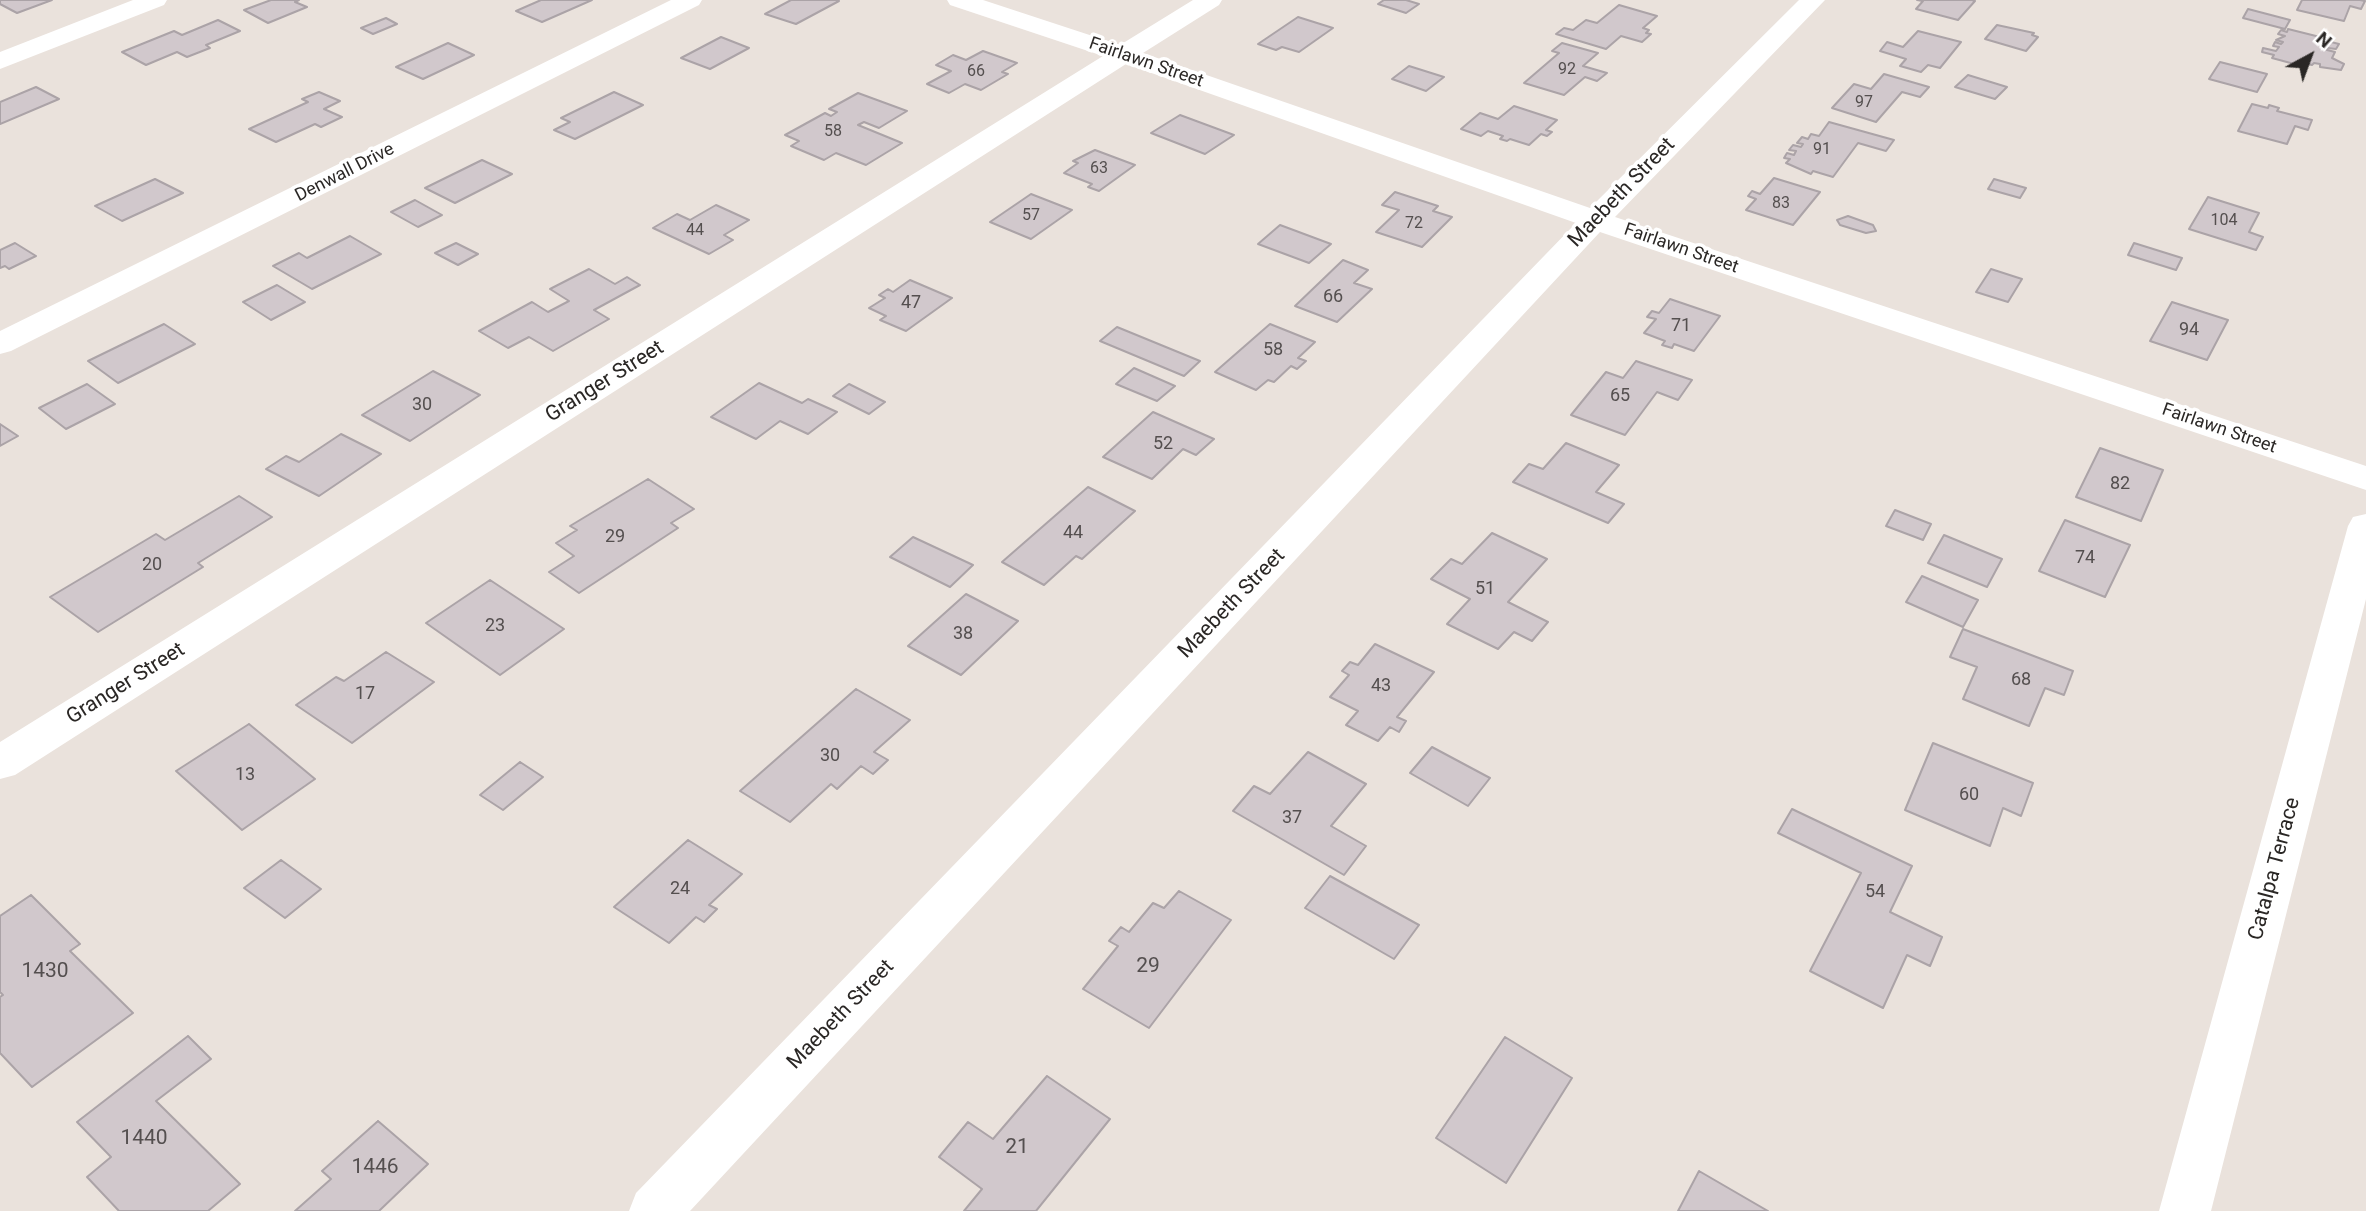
<!DOCTYPE html>
<html>
<head>
<meta charset="utf-8">
<style>
	body { margin:0 }
	#map { position:relative; width:2366px; height:1211px; overflow:hidden; background:#eae2dc; font-family:Roboto,sans-serif }
	canvas { display:block }
	.north { position:absolute; left:2275px; top:21px; width:70px; height:70px; -webkit-text-stroke:5px #fff; paint-order:stroke; rotate:41deg; font-size:19px; font-weight:700; line-height:28px; text-align:center; color:#2a2725 }
	.north::after { content:''; display:block; margin:auto; width:24px; height:32px; background:#2a2725; clip-path:polygon(50% 0,100% 100%,50% 72%,0 100%) }
</style>
</head>
<body>
<div id="map">
<canvas width="2366" height="1211"></canvas>
<div class="north">N</div>
</div>
<script>
const context = document.querySelector('canvas').getContext('2d');
context.lineJoin = 'round';
function paint(path, color) { context.fillStyle = color; context.fill(path, 'evenodd'); }
const toPath = rows => new Path2D(rows.map(r => 'M' + r).join(''));
function stroke(path, color, width, dash) { context.strokeStyle = color; context.lineWidth = width; context.lineCap = dash ? 'butt' : 'round'; context.setLineDash(dash || []); context.stroke(path); }
function label(font, color, halo, rows, align = 'center') {
  context.font = font + ' Roboto,sans-serif'; context.lineWidth = 7; context.setLineDash([]); context.textBaseline = 'middle'; context.strokeStyle = halo; context.fillStyle = color; for (const [text, x, y, turn = 0] of rows) {
    context.save(); context.translate(x, y); context.rotate((+turn || 0) * Math.PI / 180); context.textAlign = isNaN(turn) ? turn : align; if (halo) context.strokeText(text, 0, 0); context.fillText(text, 0, 0); context.restore();
  }
}
const building = toPath([
	[0,0,52,0,17,13,0,4,0,0],
	[271,0,299,0,295,2,307,7,268,23,244,10,271,0],
	[541,0,592,0,542,22,516,11,541,0],
	[791,0,836,0,839,1,796,24,765,14,791,0],
	[1384,0,1406,0,1419,4,1406,13,1378,4,1384,0],
	[1917,0,1972,0,1975,1,1958,20,1916,9,1923,1,1917,0],
	[2302,0,2360,0,2365,1,2361,9,2350,6,2344,21,2297,10,2302,0],
	[1619,5,1657,16,1643,28,1649,30,1646,33,1651,34,1642,42,1621,36,1606,49,1556,34,1564,28,1573,30,1586,20,1597,23,1619,5],
	[2248,9,2290,20,2285,29,2243,18,2248,9],
	[1298,17,1333,28,1299,52,1282,47,1276,50,1258,44,1298,17],
	[386,18,397,24,373,34,361,28,386,18],
	[218,20,240,31,206,45,210,48,187,57,177,52,146,65,122,52,174,31,182,35,218,20],
	[1997,25,2034,33,2032,35,2038,37,2026,51,1985,39,1997,25],
	[2288,29,2332,40,2331,42,2339,44,2336,49,2328,48,2327,50,2335,52,2332,58,2344,64,2341,70,2320,67,2320,64,2314,63,2312,65,2300,62,2298,65,2272,58,2274,55,2262,52,2263,48,2276,51,2279,47,2273,46,2275,42,2281,44,2283,42,2276,40,2285,36,2278,34,2281,30,2287,32,2288,29],
	[1918,31,1961,42,1940,68,1928,65,1921,72,1900,66,1906,59,1880,51,1887,42,1903,47,1918,31],
	[721,37,749,48,710,69,681,58,721,37],
	[448,43,474,55,423,79,396,67,448,43],
	[1562,43,1598,53,1583,66,1607,73,1597,81,1585,77,1564,95,1524,83,1559,53,1552,51,1562,43],
	[983,51,1017,63,1002,72,1008,74,981,90,965,84,949,93,927,84,951,71,936,65,953,55,966,60,983,51],
	[2220,62,2267,74,2257,92,2209,79,2220,62],
	[1409,66,1444,77,1426,91,1392,79,1409,66],
	[1884,74,1929,87,1920,97,1902,92,1876,122,1832,108,1854,84,1871,89,1884,74],
	[1968,75,2007,87,1995,99,1955,87,1968,75],
	[36,87,59,99,0,124,0,102,36,87],
	[319,92,340,101,324,109,342,117,321,127,315,124,276,142,249,129,308,102,302,99,319,92],
	[614,92,643,105,575,139,554,130,570,122,561,118,614,92],
	[858,93,907,111,879,128,864,122,858,125,902,143,866,165,836,153,824,160,791,146,799,141,785,135,825,113,831,116,837,112,829,109,858,93],
	[2252,104,2268,108,2269,105,2279,108,2277,111,2312,120,2308,130,2295,126,2287,144,2238,131,2252,104],
	[1514,106,1557,120,1546,130,1552,132,1547,136,1541,134,1529,145,1510,139,1507,141,1500,139,1503,136,1488,131,1481,136,1461,129,1480,113,1498,119,1514,106],
	[1180,115,1234,135,1205,154,1151,133,1180,115],
	[1829,122,1894,140,1886,151,1858,143,1833,177,1813,171,1811,174,1786,163,1790,159,1784,158,1787,153,1794,155,1796,151,1789,150,1793,145,1801,147,1803,144,1797,143,1802,137,1808,139,1811,134,1819,136,1829,122],
	[1095,150,1135,165,1099,191,1088,187,1092,184,1064,173,1078,163,1073,161,1095,150],
	[482,160,512,174,455,203,425,188,482,160],
	[1774,178,1820,192,1793,225,1746,210,1756,199,1748,196,1752,191,1760,194,1774,178],
	[155,179,183,193,122,221,95,206,155,179],
	[1994,179,2026,188,2020,198,1988,189,1994,179],
	[1395,192,1438,206,1433,211,1452,217,1422,247,1376,232,1399,210,1382,205,1395,192],
	[1031,194,1072,210,1031,239,990,222,1031,194],
	[2208,197,2259,213,2249,232,2263,237,2256,250,2189,229,2208,197],
	[415,200,442,215,418,227,391,212,415,200],
	[716,205,749,220,724,235,733,240,709,254,653,228,677,214,690,220,716,205],
	[1848,216,1873,225,1876,231,1866,233,1840,225,1837,220,1848,216],
	[1280,225,1331,244,1309,263,1258,244,1280,225],
	[350,236,381,254,312,289,273,266,299,253,307,258,350,236],
	[15,243,36,256,9,269,5,266,0,268,0,250,15,243],
	[456,243,478,254,458,265,435,253,456,243],
	[2134,243,2182,258,2176,270,2128,255,2134,243],
	[1343,260,1368,270,1354,283,1372,289,1337,322,1295,306,1343,260],
	[589,269,615,284,627,277,640,285,594,310,609,319,553,351,529,337,508,348,479,331,532,302,548,312,569,301,550,289,589,269],
	[1991,269,2022,279,2008,302,1976,292,1991,269],
	[910,280,952,298,906,331,880,320,886,316,869,308,885,298,879,295,888,289,893,292,910,280],
	[277,285,305,302,271,320,243,302,277,285],
	[1670,299,1720,316,1694,351,1674,344,1672,348,1662,345,1665,341,1644,333,1656,319,1647,317,1652,311,1659,313,1670,299],
	[2172,302,2228,320,2207,360,2150,341,2172,302],
	[164,324,195,344,118,383,88,361,164,324],
	[1270,324,1315,342,1298,358,1306,361,1297,369,1291,366,1274,382,1268,380,1256,390,1215,372,1270,324],
	[1117,327,1200,361,1184,376,1100,341,1117,327],
	[1636,361,1692,380,1678,400,1657,392,1625,435,1571,415,1606,372,1623,378,1636,361],
	[1134,368,1175,386,1157,401,1116,384,1134,368],
	[433,371,480,395,410,441,362,415,433,371],
	[759,383,802,403,808,399,837,412,808,434,780,421,756,439,711,417,759,383],
	[87,384,115,404,66,429,39,408,87,384],
	[849,384,885,402,869,414,833,396,849,384],
	[1153,412,1214,439,1196,455,1183,449,1152,479,1103,457,1153,412],
	[0,424,18,436,0,446,0,424],
	[341,434,381,454,319,496,266,469,286,456,299,462,341,434],
	[1566,443,1619,465,1596,492,1624,504,1608,523,1513,482,1529,464,1543,469,1566,443],
	[2100,448,2163,470,2141,521,2076,497,2100,448],
	[648,479,694,509,671,523,678,528,579,593,549,572,574,556,556,543,577,530,570,526,648,479],
	[1088,487,1135,511,1082,559,1076,556,1044,585,1002,562,1088,487],
	[239,496,272,517,198,563,203,567,98,632,50,597,156,534,165,540,239,496],
	[1895,510,1931,524,1923,540,1886,526,1895,510],
	[2065,520,2130,545,2105,597,2039,571,2065,520],
	[1492,533,1547,559,1508,602,1548,622,1532,641,1514,632,1498,649,1447,624,1470,599,1431,579,1451,559,1462,564,1492,533],
	[1944,535,2002,559,1987,587,1928,563,1944,535],
	[913,537,973,565,950,587,890,557,913,537],
	[1922,576,1978,600,1963,627,1906,602,1922,576],
	[490,580,564,629,500,675,426,623,490,580],
	[966,594,1018,621,961,675,908,646,966,594],
	[1963,629,2073,671,2064,695,2045,688,2029,726,1963,699,1977,667,1950,657,1963,629],
	[1375,644,1434,672,1397,717,1406,721,1399,732,1390,727,1378,741,1346,725,1358,711,1330,697,1349,675,1342,671,1350,662,1358,665,1375,644],
	[386,652,434,682,352,743,296,705,336,677,344,681,386,652],
	[856,689,910,720,874,752,888,760,873,774,861,766,837,789,831,784,790,822,740,791,856,689],
	[249,724,315,779,242,830,176,771,249,724],
	[1933,743,2033,783,2021,816,2003,808,1990,846,1905,810,1933,743],
	[1432,747,1490,778,1468,806,1410,773,1432,747],
	[1308,752,1366,784,1331,826,1366,846,1344,875,1233,811,1254,786,1270,794,1308,752],
	[520,762,543,777,503,810,480,795,520,762],
	[1792,809,1912,866,1890,912,1942,937,1930,966,1907,955,1883,1008,1810,971,1861,873,1778,833,1792,809],
	[688,840,742,874,709,905,717,909,704,922,696,917,669,943,614,907,688,840],
	[281,860,321,889,285,918,244,888,281,860],
	[1330,876,1419,925,1394,959,1305,908,1330,876],
	[1179,891,1231,920,1149,1028,1083,989,1118,946,1109,941,1121,927,1129,932,1153,903,1164,908,1179,891],
	[31,895,80,944,70,951,133,1013,32,1087,0,1053,0,997,3,995,0,992,0,916,31,895],
	[188,1036,211,1059,156,1101,240,1184,208,1211,119,1211,87,1177,111,1157,77,1122,188,1036],
	[1505,1037,1572,1078,1506,1183,1436,1138,1505,1037],
	[1047,1076,1110,1119,1036,1211,964,1211,982,1189,939,1157,968,1122,993,1139,1047,1076],
	[378,1121,428,1164,379,1211,295,1211,331,1179,322,1171,378,1121],
	[1699,1171,1768,1211,1678,1211,1699,1171]
]);
const minor = toPath([
	[133,0,167,0,164,5,0,69,0,52,133,0],
	[671,0,702,0,699,5,11,351,0,354,0,331,671,0],
	[947,0,983,0,1120,45,1193,0,1222,0,1219,5,1143,53,1590,208,1799,0,1825,0,1615,217,2366,466,2366,490,1600,232,690,1211,629,1211,636,1193,1576,223,1126,64,15,775,0,779,0,742,1103,56,950,5,947,0],
	[2366,514,2366,599,2211,1211,2159,1211,2348,526,2353,517,2366,514]
]);
const farNumbernames = [
	["92",1567,70],
	["66",976,72],
	["97",1864,103],
	["58",833,132],
	["91",1822,150],
	["63",1099,169],
	["83",1781,204],
	["57",1031,216],
	["104",2224,221],
	["72",1414,224],
	["44",695,231]
];
const farStreetnames = [
	["Fairlawn Street",1146,63,19],
	["Denwall Drive",345,173,-27],
	["Fairlawn Street",1681,249,19],
	["Fairlawn Street",2219,429,19]
];
const numberNames = [
	["66",1333,297],
	["47",911,303],
	["71",1681,326],
	["94",2189,330],
	["58",1273,350],
	["65",1620,396],
	["30",422,405],
	["52",1163,444],
	["82",2120,484],
	["44",1073,533],
	["29",615,537],
	["74",2085,558],
	["20",152,565],
	["51",1485,589],
	["23",495,626],
	["38",963,634],
	["68",2021,680],
	["43",1381,686],
	["17",365,694],
	["30",830,756],
	["13",245,775],
	["60",1969,795],
	["37",1292,818],
	["24",680,889],
	["54",1875,892]
];
const streetNames = [
	["Maebeth Street",1622,193,-46],
	["Granger Street",605,382,-32],
	["Maebeth Street",1232,604,-46],
	["Granger Street",126,684,-32],
	["Catalpa Terrace",2275,869,-75],
	["Maebeth Street",841,1015,-46]
];
const nearNumbernames = [
	["29",1148,967],
	["1430",45,972],
	["1440",144,1139],
	["21",1017,1148],
	["1446",375,1168]
];
paint(building, '#d1c8cc');
stroke(building, '#aba3a7', 2);
paint(minor, '#fff');
label('16px', '#544f4f', null, farNumbernames);
label('18px', '#2a2725', '#fff', farStreetnames);
label('18px', '#544f4f', null, numberNames);
label('21px', '#2a2725', '#fff', streetNames);
label('21px', '#544f4f', null, nearNumbernames);
</script>
</body>
</html>
